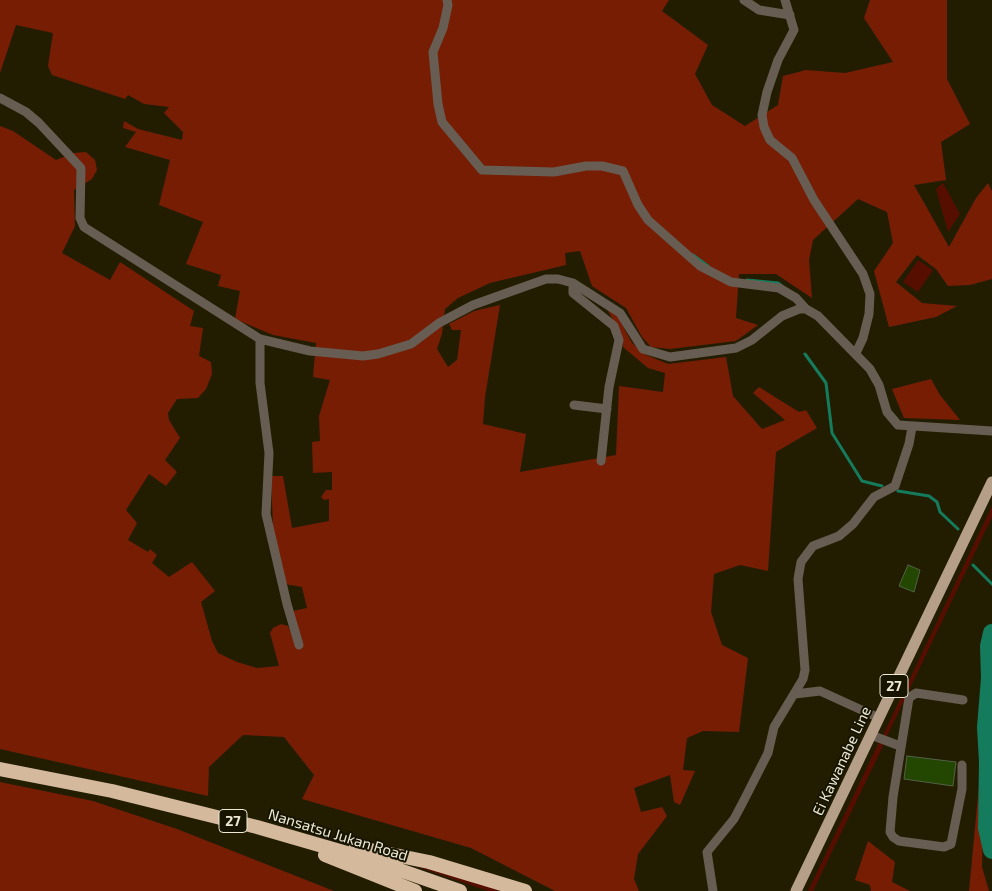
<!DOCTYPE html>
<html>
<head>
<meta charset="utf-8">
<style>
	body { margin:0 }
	canvas { display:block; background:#221d00 }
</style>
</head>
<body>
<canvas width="992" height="891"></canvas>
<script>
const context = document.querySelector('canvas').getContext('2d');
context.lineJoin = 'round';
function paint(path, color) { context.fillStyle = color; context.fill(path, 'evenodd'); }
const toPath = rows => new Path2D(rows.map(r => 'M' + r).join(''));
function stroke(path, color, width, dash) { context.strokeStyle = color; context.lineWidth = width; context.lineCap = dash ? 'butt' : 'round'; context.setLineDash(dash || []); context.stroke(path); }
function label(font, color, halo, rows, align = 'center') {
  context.font = font + ' "Exo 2",sans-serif'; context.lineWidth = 4; context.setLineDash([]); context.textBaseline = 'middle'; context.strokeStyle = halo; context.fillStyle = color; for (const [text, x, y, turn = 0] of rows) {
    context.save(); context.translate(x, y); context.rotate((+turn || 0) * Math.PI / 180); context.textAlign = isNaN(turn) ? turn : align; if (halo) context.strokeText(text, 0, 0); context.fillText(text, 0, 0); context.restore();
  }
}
const green = toPath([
	[943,183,960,214,948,232,936,189],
	[918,260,933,270,918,292,903,282],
	[992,506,992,517,887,736,883,735],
	[879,742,884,744,813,891,808,891],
	[405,861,515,891,488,891,421,868]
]);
const forest = toPath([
	[0,0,669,0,662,11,708,45,695,74,712,105,745,126,778,105,783,76,806,70,845,73,893,62,864,18,870,0,947,0,947,79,970,124,941,142,946,180,914,185,949,247,976,198,988,183,992,191,992,279,970,285,948,286,936,269,917,255,896,282,922,303,957,306,936,317,889,327,874,271,893,243,887,212,858,199,813,240,809,260,812,298,776,274,739,274,736,318,758,325,736,341,670,349,651,347,642,337,626,308,592,286,580,251,565,253,566,265,490,283,458,298,445,309,442,334,437,349,448,367,457,360,461,330,452,330,449,324,474,311,500,305,485,397,483,424,526,434,520,472,616,455,619,386,663,392,665,373,648,368,623,347,623,338,607,309,618,317,632,343,644,354,668,364,726,357,733,396,762,429,785,420,753,393,759,387,799,412,806,410,817,428,776,452,768,571,740,565,714,574,711,612,722,645,748,658,739,732,703,731,687,738,683,770,695,771,680,805,674,802,670,775,634,788,641,812,662,807,667,816,638,854,634,879,639,891,555,891,471,848,302,799,314,775,284,737,243,735,209,767,208,796,0,749,0,126,13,131,56,160,74,153,86,152,95,160,97,170,92,179,74,190,75,226,62,253,110,280,120,262,194,311,190,326,203,328,199,356,211,362,212,374,206,389,198,398,177,399,168,413,169,420,180,438,165,460,177,472,166,486,149,474,126,510,137,523,128,540,148,552,150,549,157,555,152,563,169,577,192,562,215,591,201,602,212,641,218,653,237,662,257,668,279,666,270,633,273,628,281,624,288,626,297,647,303,647,293,611,307,608,302,587,285,584,273,528,271,476,283,476,292,528,329,521,329,499,324,500,321,497,326,490,332,490,332,472,313,473,312,442,320,441,319,416,330,380,313,377,316,343,273,335,235,319,240,291,218,286,221,275,186,264,203,222,159,205,170,160,125,147,136,132,123,128,124,121,138,129,182,140,183,132,164,113,169,107,144,104,128,95,125,99,52,75,48,66,53,33,16,25,0,73],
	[931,379,940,395,960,420,904,418,892,389],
	[980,775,984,777,982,867,989,891,969,891],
	[0,782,93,801,177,829,334,891,0,891],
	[868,841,895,862,892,882,910,891,871,891,870,885,855,880]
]);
const stream = toPath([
	[693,255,708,266],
	[747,280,778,283,782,286],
	[805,354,826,383,832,433,862,481,882,486],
	[898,491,929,496,937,502,940,512,958,529],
	[973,565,992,584]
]);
const river = toPath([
	[992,633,989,646,990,678,986,727,988,762,987,828,992,850]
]);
const building = toPath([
	[908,565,920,570,914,592,899,586,908,565],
	[907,756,956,762,953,786,904,779,907,756]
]);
const minor = toPath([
	[447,0,448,5,443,28,433,52,438,104,442,122,482,170,554,172,586,166,602,166,623,171,638,205,648,220,700,266,731,282,779,288,796,298,806,309,818,316,870,369,879,385,887,412,898,425,992,431],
	[744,0,759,10,790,15],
	[785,0,794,30,778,60,767,92,762,115,764,127,770,140,792,158,814,200,863,274,870,294,869,314,863,338,856,353],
	[0,98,26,112,39,123,81,168,80,218,84,227,260,339,310,351,363,356,378,354,411,344,439,323,473,305,546,279,558,279,573,283,620,313,643,349,670,357,736,348,752,340,782,316,799,309,806,309],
	[573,283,573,293,614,326,619,340,609,387,601,461],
	[260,339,260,383,269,453,266,514,287,604,299,645],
	[574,405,607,409],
	[795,694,820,691,879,718],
	[871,735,900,746],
	[962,765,962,789,951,844,944,847,899,841,893,837,890,832,893,797,909,698,916,693,963,700],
	[713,891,707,852,734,819,742,804,768,753,774,727,803,679,805,670,798,579,801,562,813,546,839,536,853,524,874,497,895,486,909,444,912,427]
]);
const major = toPath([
	[796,891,992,482]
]);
const highway = toPath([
	[0,769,112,791,257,827,371,860,460,891],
	[356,847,429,862,525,891],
	[325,855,415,891]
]);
const shields = [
	[894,686,28],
	[233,821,28]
];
const shieldNames = [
	["27",894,686],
	["27",233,821]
];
const streetNames = [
	["Ei Kawanabe Line",842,761,-65],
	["Nansatsu Jukan Road",338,835,17]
];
paint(green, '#560e00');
paint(forest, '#761d04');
stroke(stream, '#147b5c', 3);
stroke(river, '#147b5c', 18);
paint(building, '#234600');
stroke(building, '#516246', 1);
stroke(minor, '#685d52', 9);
stroke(major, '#b59f88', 11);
stroke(highway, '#d4b99d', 14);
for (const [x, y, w] of shields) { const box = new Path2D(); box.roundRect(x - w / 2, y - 11.5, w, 23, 4); context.fillStyle = '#171400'; context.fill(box); stroke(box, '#ece9d7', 1); }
label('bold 14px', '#ece9d7', null, shieldNames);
label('15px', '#ece9d7', '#171400', streetNames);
</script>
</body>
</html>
